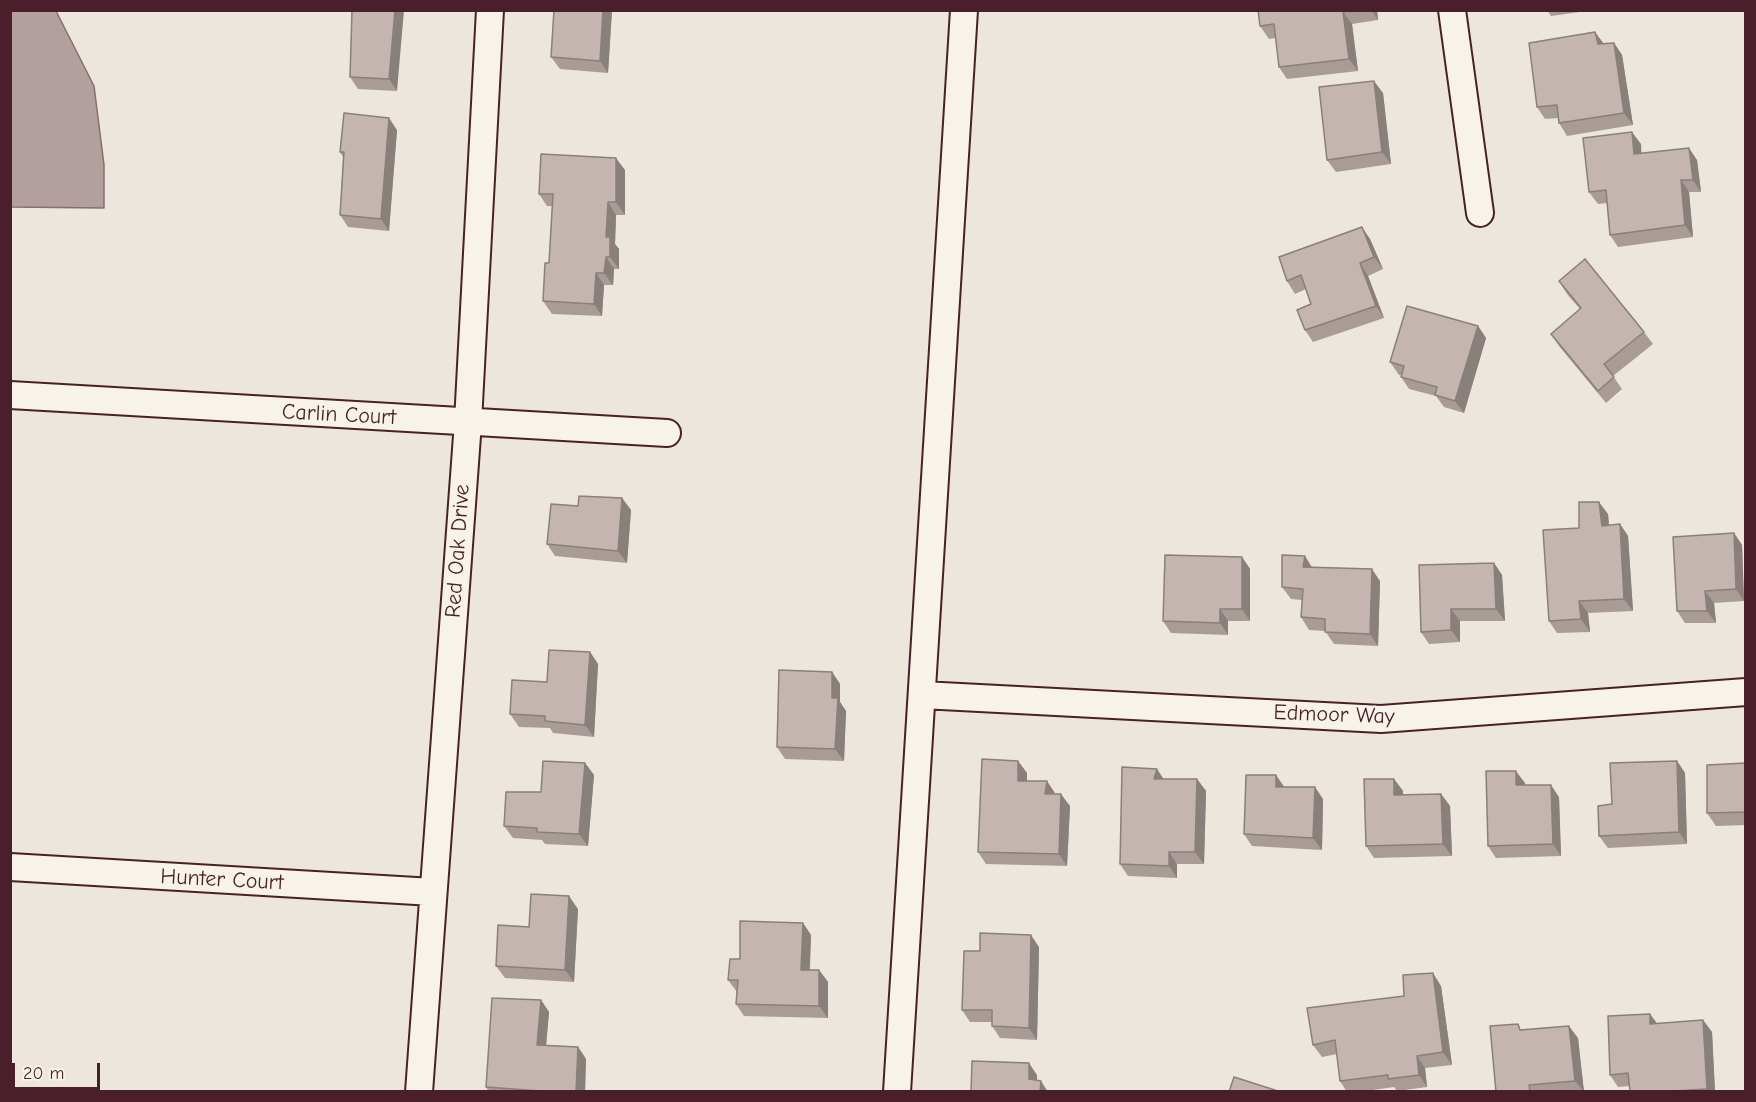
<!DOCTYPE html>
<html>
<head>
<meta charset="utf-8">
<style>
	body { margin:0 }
	#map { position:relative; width:1756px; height:1102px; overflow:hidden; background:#ece6dd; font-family:"Comic Neue",sans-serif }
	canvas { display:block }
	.frame { position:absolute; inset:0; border:12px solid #4a1f2b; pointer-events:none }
	.scale { position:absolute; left:12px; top:1063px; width:88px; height:27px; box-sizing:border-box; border:3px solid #4a1f2b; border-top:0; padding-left:8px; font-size:18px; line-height:21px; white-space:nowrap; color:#4a1f2b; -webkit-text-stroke:4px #f7f3e8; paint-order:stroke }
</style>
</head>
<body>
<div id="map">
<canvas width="1756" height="1102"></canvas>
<div class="frame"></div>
<div class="scale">20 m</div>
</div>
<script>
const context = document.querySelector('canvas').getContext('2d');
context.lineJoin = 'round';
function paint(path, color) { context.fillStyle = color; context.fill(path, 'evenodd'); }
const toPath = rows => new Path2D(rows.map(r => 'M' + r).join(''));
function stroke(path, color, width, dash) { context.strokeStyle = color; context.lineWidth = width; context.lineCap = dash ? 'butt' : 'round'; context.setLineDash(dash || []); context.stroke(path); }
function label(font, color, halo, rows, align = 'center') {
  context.font = font + ' "Comic Neue",sans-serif'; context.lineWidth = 4.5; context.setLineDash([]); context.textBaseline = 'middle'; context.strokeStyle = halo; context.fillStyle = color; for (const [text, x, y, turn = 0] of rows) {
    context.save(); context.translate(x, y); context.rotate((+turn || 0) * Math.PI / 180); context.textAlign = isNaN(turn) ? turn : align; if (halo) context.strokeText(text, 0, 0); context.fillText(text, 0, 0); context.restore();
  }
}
const water = toPath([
	[11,10,56,11,94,86,104,165,104,208,11,207,11,10]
]);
const minor = toPath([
	[1452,10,1480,213],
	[10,395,667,433],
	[922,695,1381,719,1746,692],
	[10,867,433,892],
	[419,1092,468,422,490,10],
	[897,1092,964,10]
]);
const wall = toPath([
	[352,10,397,91,358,89,350,77],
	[612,10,608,73,560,69,551,57],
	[1258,10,1377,10,1378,20,1352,24,1358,71,1287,79,1279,67,1276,38,1269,39,1260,26],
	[1547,10,1594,10,1551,16],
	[1595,32,1603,44,1614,43,1622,55,1633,125,1567,136,1559,123,1558,118,1545,119,1537,107],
	[1383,93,1391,164,1336,172,1327,160],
	[397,130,389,231,348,227,340,215,343,157,340,152],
	[1641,144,1641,153,1697,160,1701,192,1689,192,1693,237,1618,247,1610,235,1607,203,1598,204,1589,192],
	[625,170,625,215,616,215,615,244,619,249,619,269,614,269,613,285,604,285,602,316,552,314,543,301,549,263,552,206,547,206,539,194],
	[1370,239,1383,269,1368,276,1384,318,1313,342,1305,330,1311,304,1306,289,1295,294,1287,281],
	[1559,281,1644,332,1653,344,1613,376,1622,389,1606,403,1559,346,1551,334,1580,309,1567,294],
	[1478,326,1486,338,1464,413,1444,407,1436,396,1409,389,1401,377,1401,375,1399,375,1390,362],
	[622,498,631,510,627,563,555,556,547,544,578,506],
	[1608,514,1609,525,1620,524,1628,536,1633,611,1588,613,1590,632,1557,633,1549,621,1579,528],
	[1734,533,1742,545,1744,601,1714,603,1716,623,1685,623,1677,611],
	[1242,557,1250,569,1250,621,1228,621,1228,635,1171,633,1163,621],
	[1494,563,1502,575,1505,621,1460,621,1460,642,1429,644,1421,632],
	[1312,567,1380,581,1378,646,1334,644,1325,631,1309,630,1301,617,1302,600,1291,599,1282,587],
	[590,652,598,664,594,737,553,733,550,728,519,727,510,714,547,682],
	[832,672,840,684,840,702,846,711,844,761,785,759,777,747],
	[1018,761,1027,773,1027,781,1055,794,1070,806,1067,866,986,864,978,852],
	[1677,761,1685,773,1687,844,1608,848,1599,836,1612,804],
	[585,763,594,775,588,846,545,844,542,840,513,838,504,826,541,792],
	[1746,763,1746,825,1716,826,1707,813],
	[1164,779,1197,779,1206,791,1204,864,1177,864,1177,878,1128,876,1120,864],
	[1394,779,1403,791,1403,795,1441,794,1450,806,1452,856,1374,858,1366,846],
	[1525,783,1525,785,1559,797,1561,856,1496,858,1488,846],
	[1285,787,1323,799,1322,850,1252,846,1244,834],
	[578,909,574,982,505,978,496,966,529,927],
	[803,923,811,935,810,970,819,970,828,982,828,1018,744,1016,736,1004,737,992,728,980,740,959],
	[1039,947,1037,1040,1000,1038,992,1026,992,1022,970,1022,962,1010,980,951],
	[1441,986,1452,1065,1425,1068,1427,1087,1397,1091,1394,1087,1359,1092,1347,1092,1340,1081,1337,1054,1322,1057,1313,1045,1404,996],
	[541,1000,549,1012,546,1045,578,1047,586,1059,585,1092,489,1092,486,1087],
	[1650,1014,1657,1024,1703,1020,1712,1032,1715,1092,1630,1092,1629,1086,1618,1087,1610,1075],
	[1522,1030,1578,1038,1584,1092,1496,1092]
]);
const shadedWall = toPath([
	[395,10,404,10,397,91,389,79],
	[603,10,612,10,608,73,600,61],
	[1371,10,1377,10,1378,20],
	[1343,12,1352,24,1358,71,1349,59],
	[1595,32,1604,44,1598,44],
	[1614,43,1622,55,1633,125,1624,113],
	[1374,81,1383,93,1391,164,1382,152],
	[389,118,397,130,389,231,381,219],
	[1632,132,1641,144,1642,166,1634,154],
	[1689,148,1697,160,1701,192,1693,180],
	[616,158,625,170,625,215,616,202],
	[1681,180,1689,192,1693,237,1685,225],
	[608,202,616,215,615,244,619,249,619,269,610,257,606,237],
	[1362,227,1370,239,1383,269,1374,257],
	[606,257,614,269,613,285,604,273],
	[1360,263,1368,276,1384,318,1376,306],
	[596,273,604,285,602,316,594,304],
	[1478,326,1486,338,1464,413,1455,401],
	[622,498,631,510,627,563,618,551],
	[1599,502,1608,514,1610,538,1602,526],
	[1620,524,1628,536,1633,611,1624,599],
	[1734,533,1742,545,1744,601,1736,589],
	[1305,556,1313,569,1303,567],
	[1242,557,1250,569,1250,621,1242,609],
	[1494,563,1502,575,1505,621,1496,609],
	[1372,569,1380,581,1378,646,1370,634],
	[1705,591,1714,603,1716,623,1707,611],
	[1579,601,1588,613,1590,632,1581,619],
	[1220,609,1228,621,1228,635,1220,623],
	[1451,609,1460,621,1460,642,1451,630],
	[590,652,598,664,594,737,585,725],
	[832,672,840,684,840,702,846,711,844,761,835,749,832,698],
	[1018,761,1027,773,1027,793,1018,781],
	[1677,761,1685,773,1687,844,1679,832],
	[585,763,594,775,588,846,579,834],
	[1157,769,1165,781,1154,779],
	[1516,771,1525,783,1525,797,1516,785],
	[1276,775,1285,788,1276,787],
	[1197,779,1206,791,1204,864,1195,852],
	[1394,779,1403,791,1403,808,1394,795],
	[1047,781,1055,793,1045,794],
	[1551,785,1559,797,1561,856,1553,844],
	[1315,787,1323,799,1322,850,1313,838],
	[1061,794,1070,806,1067,866,1059,854],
	[1441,794,1450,806,1452,856,1443,844],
	[1169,852,1177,864,1177,878,1169,866],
	[569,896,578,909,574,982,565,970],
	[803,923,811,935,809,982,801,970],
	[1031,935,1039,947,1037,1040,1029,1028],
	[819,970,828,982,828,1018,819,1006],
	[1433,973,1441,986,1452,1065,1443,1052],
	[541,1000,549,1012,545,1057,537,1045],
	[1650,1014,1659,1026,1650,1024],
	[1703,1020,1712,1032,1715,1092,1709,1092,1707,1089],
	[1569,1026,1578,1038,1584,1092,1575,1081],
	[578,1047,586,1059,585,1092,576,1092],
	[1417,1056,1425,1068,1427,1087,1419,1075],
	[1029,1063,1037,1075,1037,1091,1029,1079],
	[1041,1081,1048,1092,1040,1092]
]);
const building = toPath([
	[352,10,395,10,389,79,350,77,352,10],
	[554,10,603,10,600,61,551,57,554,10],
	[1258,10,1355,10,1343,12,1349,59,1279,67,1274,24,1260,26,1258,10],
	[1595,32,1598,44,1614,43,1624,113,1559,123,1557,105,1537,107,1529,43,1595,32],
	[1374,81,1382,152,1327,160,1319,87,1374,81],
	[344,113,389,118,381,219,340,215,344,152,340,152,344,113],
	[1632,132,1634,154,1689,148,1693,180,1681,180,1685,225,1610,235,1606,190,1589,192,1583,138,1632,132],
	[541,154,616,158,616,202,608,202,606,237,610,237,610,257,606,257,604,273,596,273,594,304,543,301,545,263,549,263,553,194,539,194,541,154],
	[1362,227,1374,257,1360,263,1376,306,1305,330,1297,310,1311,304,1301,275,1287,281,1279,257,1362,227],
	[1585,259,1644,332,1604,364,1614,377,1598,391,1551,334,1581,308,1559,281,1585,259],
	[1407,306,1478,326,1455,401,1435,395,1437,387,1401,377,1404,366,1390,362,1407,306],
	[579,496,622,498,618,551,547,544,551,504,578,506,579,496],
	[1579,502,1599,502,1602,526,1620,524,1624,599,1579,601,1581,619,1549,621,1543,530,1579,528,1579,502],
	[1734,533,1736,589,1705,591,1707,611,1677,611,1673,537,1734,533],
	[1165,555,1242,557,1242,609,1220,609,1220,623,1163,621,1165,555],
	[1282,555,1305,556,1303,567,1372,569,1370,634,1325,632,1325,619,1301,617,1303,589,1282,587,1282,555],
	[1494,563,1496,609,1451,609,1451,630,1421,632,1419,565,1494,563],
	[549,650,590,652,585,725,545,721,545,716,510,714,512,680,547,682,549,650],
	[779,670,832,672,832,698,838,698,835,749,777,747,779,670],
	[982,759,1018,761,1018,781,1047,781,1045,794,1061,794,1059,854,978,852,982,759],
	[543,761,585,763,579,834,537,832,537,828,504,826,506,792,541,792,543,761],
	[1677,761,1679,832,1599,836,1598,806,1612,804,1610,763,1677,761],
	[1746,763,1746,812,1707,813,1707,765,1746,763],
	[1122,767,1157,769,1154,779,1197,779,1195,852,1169,852,1169,866,1120,864,1122,767],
	[1486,771,1516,771,1516,785,1551,785,1553,844,1488,846,1486,771],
	[1246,775,1276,775,1276,787,1315,787,1313,838,1244,834,1246,775],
	[1364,779,1394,779,1394,795,1441,794,1443,844,1366,846,1364,779],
	[531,894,569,896,565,970,496,966,498,925,529,927,531,894],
	[740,921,803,923,801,970,819,970,819,1006,736,1004,738,980,728,980,730,959,740,959,740,921],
	[980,933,1031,935,1029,1028,992,1026,992,1010,962,1010,964,951,980,951,980,933],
	[1433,973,1443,1052,1417,1056,1419,1075,1388,1079,1388,1075,1340,1081,1335,1040,1313,1045,1307,1008,1404,996,1403,975,1433,973],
	[492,998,541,1000,537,1045,578,1047,576,1092,554,1092,486,1087,492,998],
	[1650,1014,1650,1024,1703,1020,1707,1089,1658,1092,1630,1092,1628,1073,1610,1075,1608,1016,1650,1014],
	[1518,1024,1520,1030,1569,1026,1575,1081,1529,1085,1530,1092,1496,1092,1490,1026,1518,1024],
	[972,1061,1029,1063,1029,1079,1041,1081,1040,1092,971,1092,972,1061],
	[1234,1077,1281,1092,1229,1092,1234,1077]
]);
const streetNames = [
	["Carlin Court",339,415,3],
	["Red Oak Drive",458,551,-86],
	["Edmoor Way",1334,715,2],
	["Hunter Court",222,880,3]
];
paint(water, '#b39f9d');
stroke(water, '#896c6f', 1.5);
stroke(minor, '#4a1f2b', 30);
stroke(minor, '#f7f3e8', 26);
paint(wall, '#a99c97');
paint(shadedWall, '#897f7b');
paint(building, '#c4b5b0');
stroke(building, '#897f7b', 1.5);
label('22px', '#4a1f2b', '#f7f3e8', streetNames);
</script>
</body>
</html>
